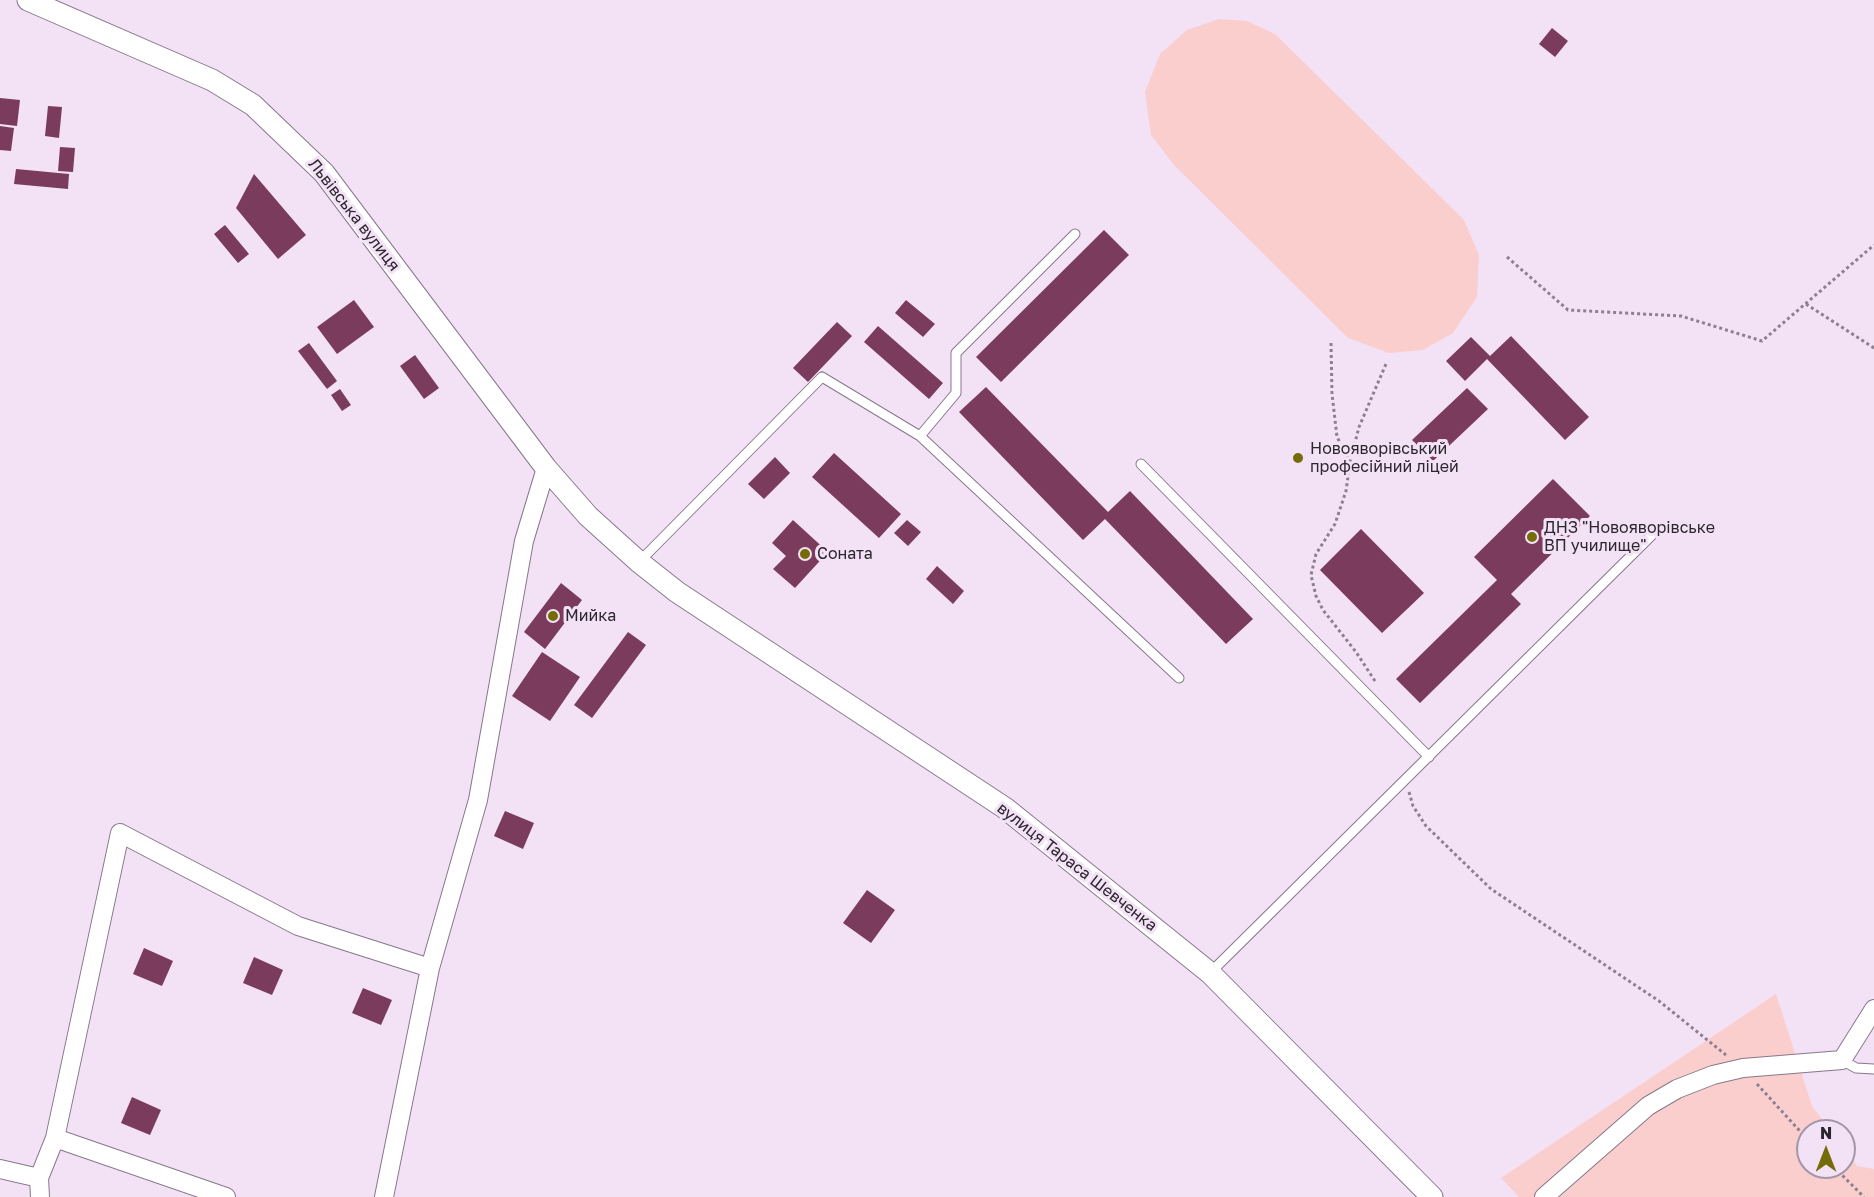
<!DOCTYPE html>
<html>
<head>
<meta charset="utf-8">
<style>
	body { margin:0 }
	#map { position:relative; width:1874px; height:1197px; overflow:hidden; background:#f3e1f6; font-family:"Golos Text",sans-serif }
	canvas { display:block }
	.north { position:absolute; left:1796px; top:1119px; width:60px; height:60px; box-sizing:border-box; background:#f3e1f6; border:2px solid #a396a6; border-radius:50%; rotate:0deg; font-size:16px; font-weight:700; line-height:24px; text-align:center; color:#2c262e }
	.north::after { content:''; display:block; margin:auto; width:21px; height:27px; background:#746c06; clip-path:polygon(50% 0,100% 100%,50% 72%,0 100%) }
</style>
</head>
<body>
<div id="map">
<canvas width="1874" height="1197"></canvas>
<div class="north">N</div>
</div>
<script>
const context = document.querySelector('canvas').getContext('2d');
context.lineJoin = 'round';
function paint(path, color) { context.fillStyle = color; context.fill(path, 'evenodd'); }
const toPath = rows => new Path2D(rows.map(r => 'M' + r).join(''));
function stroke(path, color, width, dash) { context.strokeStyle = color; context.lineWidth = width; context.lineCap = dash ? 'butt' : 'round'; context.setLineDash(dash || []); context.stroke(path); }
function label(font, color, halo, rows, align = 'center') {
  context.font = font + ' "Golos Text",sans-serif'; context.lineWidth = 6; context.setLineDash([]); context.textBaseline = 'middle'; context.strokeStyle = halo; context.fillStyle = color; for (const [text, x, y, turn = 0] of rows) {
    context.save(); context.translate(x, y); context.rotate((+turn || 0) * Math.PI / 180); context.textAlign = isNaN(turn) ? turn : align; if (halo) context.strokeText(text, 0, 0); context.fillText(text, 0, 0); context.restore();
  }
}
const green = toPath([
	[1219,19,1247,21,1275,34,1464,220,1479,255,1477,297,1453,333,1423,350,1389,353,1348,338,1174,165,1151,135,1145,92,1160,54,1187,30],
	[1776,994,1812,1106,1831,1131,1808,1131,1808,1167,1844,1167,1844,1148,1857,1166,1874,1169,1874,1197,1519,1197,1501,1178]
]);
const building = toPath([
	[1552,28,1568,41,1555,57,1539,44],
	[0,98,20,100,17,126,0,124],
	[48,106,62,107,59,138,45,136],
	[0,126,14,128,11,151,0,150],
	[60,147,75,148,73,172,58,171],
	[16,169,69,174,68,189,14,184],
	[254,174,306,235,278,259,236,208],
	[225,225,249,254,238,263,214,234],
	[1104,230,1129,255,1001,382,976,357],
	[354,300,374,327,337,354,317,327],
	[906,300,935,324,923,337,895,313],
	[837,322,852,336,808,382,793,368],
	[878,326,943,383,929,399,864,342],
	[1511,336,1589,417,1565,440,1487,359,1465,381,1446,361,1471,337,1490,356],
	[309,343,337,381,327,389,298,351],
	[415,355,439,388,424,399,400,366],
	[986,387,1108,512,1130,491,1253,619,1226,644,1105,519,1083,540,959,412],
	[1467,388,1488,409,1433,461,1412,440],
	[340,389,351,405,342,411,331,395],
	[834,453,901,514,879,538,812,477],
	[775,457,790,473,764,499,748,484],
	[1553,479,1590,516,1511,594,1521,604,1420,703,1396,679,1497,580,1474,557],
	[793,520,828,552,795,588,773,569,786,556,772,543],
	[907,520,921,532,908,546,894,533],
	[1361,529,1424,593,1382,633,1320,570],
	[937,566,964,591,953,604,926,579],
	[561,583,582,600,545,649,524,632],
	[628,632,646,645,592,718,574,705],
	[542,652,580,677,550,721,512,696],
	[505,811,534,823,523,849,494,836],
	[867,890,895,910,871,943,843,923],
	[144,948,173,961,162,986,133,974],
	[254,957,283,970,272,995,243,983],
	[363,988,392,1000,381,1025,352,1013],
	[132,1097,161,1110,150,1135,121,1123]
]);
const path = toPath([
	[1507,257,1568,310,1681,316,1762,341,1874,245],
	[1806,304,1874,348],
	[1331,343,1332,394,1337,437,1349,460],
	[1375,681,1356,652,1323,610,1316,596,1311,575,1316,554,1335,524,1346,491,1350,462,1359,427,1386,364],
	[1409,792,1413,806,1426,826,1491,889,1659,1001,1726,1055],
	[1757,1084,1808,1140],
	[1834,1167,1864,1197]
]);
const service = toPath([
	[920,436,956,393,956,353,1075,234],
	[1141,464,1429,757],
	[639,562,822,377,920,436,1179,678],
	[1210,973,1656,531],
	[1842,1060,1856,1068,1874,1069]
]);
const minor = toPath([
	[55,1138,120,833,298,926,430,968],
	[0,1169,39,1178],
	[40,1197,39,1178,55,1138,226,1197],
	[384,1197,430,968,478,800,524,541,546,468],
	[1544,1197,1648,1106,1677,1089,1713,1075,1743,1068,1842,1060,1874,1009]
]);
const tertiary = toPath([
	[28,0,212,80,253,105,324,173,546,468,588,516,639,562,677,592,1005,808,1210,973,1432,1197]
]);
const markers = [
	[1298,458,6,"#746c06"],
	[1532,537,6,"#746c06"],
	[805,554,6,"#746c06"],
	[553,616,6,"#746c06"]
];
const streetNames = [
	["Львівська вулиця",354,215,52],
	["вулиця Тараса Шевченка",1077,867,38]
];
const poiNames = [
	["Новояворівський",1310,449],
	["професійний ліцей",1310,467],
	["ДНЗ \"Новояворівське",1544,528],
	["ВП училище\"",1544,546],
	["Соната",817,554],
	["Мийка",565,616]
];
paint(green, '#fbcece');
paint(building, '#7b3b5c');
stroke(service, '#87788a', 11);
stroke(minor, '#87788a', 20);
stroke(tertiary, '#87788a', 23);
stroke(path, '#8c808e', 3, [3, 3]);
stroke(service, '#fff', 9);
stroke(minor, '#fff', 18);
stroke(tertiary, '#fff', 21);
for (const [x, y, r, color] of markers) { const dot = new Path2D(); dot.arc(x, y, r, 0, 2 * Math.PI); context.fillStyle = color; context.fill(dot); stroke(dot, '#f3e1f6', 2); }
label('16px', '#2c262e', '#f3e1f6', streetNames);
label('16px', '#2c262e', '#f3e1f6', poiNames, 'left');
</script>
</body>
</html>
